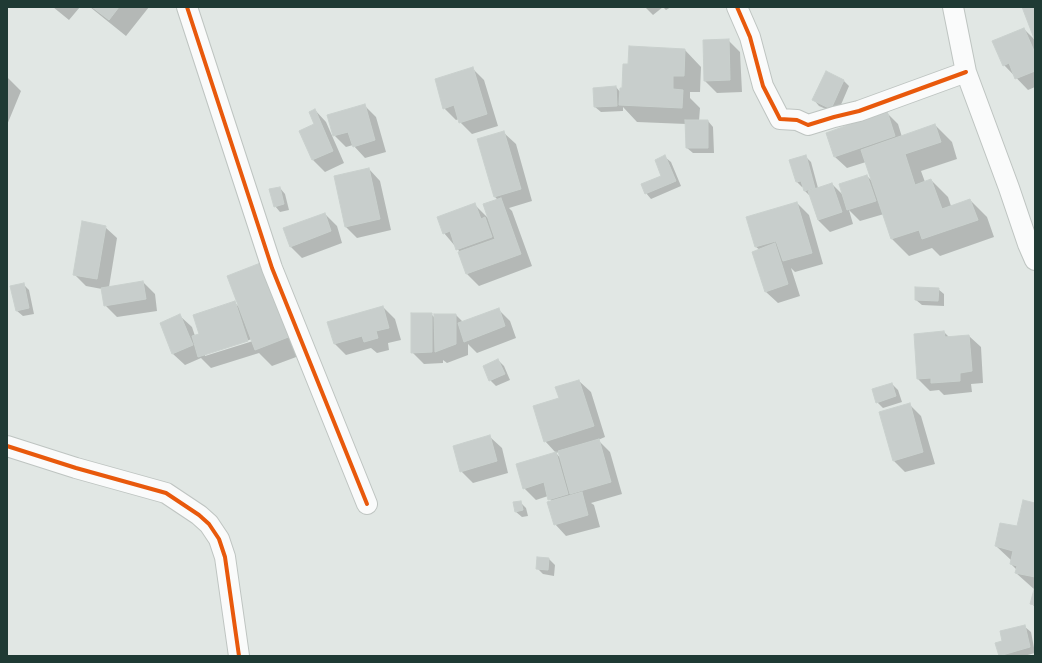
<!DOCTYPE html>
<html>
<head>
<meta charset="utf-8">
<style>
	body { margin:0 }
	#map { position:relative; width:1042px; height:663px; overflow:hidden; background:#e1e7e4; font-family:"Fira Sans",sans-serif }
	canvas { display:block }
	.frame { position:absolute; inset:0; border:8px solid #1f3a34; pointer-events:none }
</style>
</head>
<body>
<div id="map">
<canvas width="1042" height="663"></canvas>
<div class="frame"></div>
</div>
<script>
const context = document.querySelector('canvas').getContext('2d');
context.lineJoin = 'round';
function paint(path, color) { context.fillStyle = color; context.fill(path, 'evenodd'); }
const toPath = rows => new Path2D(rows.map(r => 'M' + r).join(''));
function stroke(path, color, width, dash) { context.strokeStyle = color; context.lineWidth = width; context.lineCap = dash ? 'butt' : 'round'; context.setLineDash(dash || []); context.stroke(path); }
const shadow = toPath([
	[53,7,80,7,69,20],
	[90,7,149,7,126,36],
	[645,7,671,7,666,10,663,7,653,15],
	[1024,29,1035,40,1035,87,1028,90,1004,65],
	[728,40,740,52,742,92,717,93,705,81,704,41],
	[684,49,701,67,700,92,690,92,690,98,700,108,699,121,708,121,713,127,714,153,693,153,687,148,686,124,637,122,623,107,623,111,601,112,595,107,616,87,621,93,623,89,628,65],
	[472,68,484,80,498,126,472,134,460,122,459,119,456,120,444,108],
	[7,77,21,91,7,125],
	[843,80,849,86,837,114,819,106,814,100],
	[364,105,376,117,386,152,365,158,353,145,346,147,334,135],
	[315,110,326,122,344,163,325,172,313,160,301,131,316,125],
	[886,112,898,124,902,137,935,125,952,142,957,159,921,171,925,182,931,180,948,197,951,206,970,200,987,217,994,237,940,256,932,248,909,256,892,239,884,214,860,221,849,210,853,224,830,232,818,220,810,196,804,190,804,187,802,187,797,182,805,156,811,162,818,188,832,184,844,196,867,176,872,181,866,162,847,168,835,157],
	[504,133,516,144,532,201,509,208,512,211,532,266,479,286,467,274,460,252,444,233,475,205,489,219,498,200,495,197,478,140],
	[665,157,671,162,681,186,651,199,646,193,662,176],
	[369,169,380,181,391,230,357,238,345,226],
	[280,188,285,194,289,210,280,212,275,206],
	[797,203,809,215,823,264,795,272,791,268,800,296,778,303,766,292,753,252,760,250,756,247],
	[325,214,337,226,342,243,302,258,290,246],
	[105,227,117,238,109,287,143,282,155,294,157,311,117,317,105,305,102,289,86,286,74,274],
	[228,277,307,353,272,366,259,353,211,368,201,358,185,365,173,354,161,323,180,316,192,327,195,336,200,335,235,303,239,307],
	[252,339,253,341,205,356,205,354],
	[23,284,29,290,34,314,23,316,17,311],
	[938,289,944,294,944,306,922,305,916,300],
	[383,307,395,319,401,340,388,343,389,350,377,353,371,348,346,355,334,343],
	[498,309,510,321,516,338,477,353,468,344,468,355,447,363,443,360,443,363,424,364,412,352,431,314,435,318,456,315,463,322],
	[944,332,949,337,969,336,981,347,983,383,971,384,972,392,944,395,939,390,930,391,918,379],
	[498,360,504,366,510,380,496,386,490,380],
	[579,381,591,392,605,437,598,440,610,452,622,494,591,503,594,505,600,527,566,536,555,524,552,502,548,496,536,500,524,488,517,464,556,453,545,441,560,398],
	[559,452,561,459,556,453],
	[892,384,898,390,902,402,883,408,877,402],
	[910,405,921,416,935,464,905,472,894,461],
	[490,437,502,448,508,473,473,483,461,471],
	[520,502,526,508,528,516,522,517,516,512],
	[1035,504,1035,607,1032,604,1035,590,1016,573,1017,570,1011,564,1012,561,996,546,1017,528],
	[538,558,549,559,555,565,554,576,543,574,537,568],
	[1025,627,1031,632,1035,653,1024,656,1000,656,999,655,1003,642]
]);
const building = toPath([
	[92,7,119,7,109,20,92,7],
	[1022,7,1035,7,1035,41,1022,7],
	[1024,28,1035,53,1035,71,1015,79,1009,63,1003,66,992,41,1024,28],
	[729,39,730,80,704,81,703,40,729,39],
	[629,46,685,49,684,76,673,76,673,89,683,90,682,108,619,105,620,88,622,88,623,64,628,64,629,46],
	[473,67,487,114,459,123,454,105,443,109,435,79,473,67],
	[826,71,844,80,831,109,812,100,826,71],
	[616,86,617,106,594,107,593,88,616,86],
	[365,104,375,140,353,147,348,132,333,136,327,115,365,104],
	[315,109,333,151,312,160,299,131,314,124,309,112,315,109],
	[887,111,895,136,834,157,826,133,887,111],
	[685,120,708,120,708,148,686,148,685,120],
	[935,124,941,142,905,154,915,185,931,179,942,209,970,199,978,220,922,239,919,230,891,239,861,150,935,124],
	[504,131,521,189,494,197,477,139,504,131],
	[665,155,676,181,645,194,641,184,661,176,655,160,665,155],
	[806,155,815,188,804,191,801,181,796,182,789,160,806,155],
	[369,168,380,219,345,227,334,176,369,168],
	[867,175,876,201,847,210,839,184,867,175],
	[832,183,842,212,818,220,808,191,832,183],
	[280,187,284,204,274,207,269,189,280,187],
	[501,198,521,254,466,274,458,252,495,239,483,204,501,198],
	[797,202,812,253,783,261,776,241,755,247,746,217,797,202],
	[475,203,481,219,485,217,492,237,456,250,450,231,443,234,437,217,475,203],
	[325,213,331,231,290,247,283,228,325,213],
	[82,221,106,226,97,279,73,275,82,221],
	[775,243,788,284,765,292,752,252,775,243],
	[263,262,291,336,255,350,227,276,263,262],
	[143,281,146,299,104,306,101,288,143,281],
	[24,283,29,308,16,311,10,286,24,283],
	[915,287,939,288,938,301,915,300,915,287],
	[235,301,248,341,198,357,192,336,199,334,193,315,235,301],
	[383,306,389,328,376,331,378,338,364,342,362,336,334,344,327,322,383,306],
	[499,308,505,326,464,342,458,323,499,308],
	[411,313,432,313,432,352,411,353,411,313],
	[180,314,193,345,172,354,160,323,180,314],
	[434,314,456,314,456,344,435,352,434,314],
	[944,331,945,337,969,335,972,371,960,373,960,381,931,383,931,378,917,379,914,334,944,331],
	[498,359,505,374,489,381,483,366,498,359],
	[579,380,594,426,544,442,533,406,559,398,555,387,579,380],
	[892,383,896,396,876,403,872,389,892,383],
	[910,403,923,452,893,461,879,412,910,403],
	[490,435,497,461,460,472,453,446,490,435],
	[599,439,611,482,570,494,558,451,599,439],
	[556,452,568,494,548,500,544,482,523,489,516,464,556,452],
	[582,492,588,515,554,525,547,502,582,492],
	[1023,500,1035,503,1035,577,1015,573,1017,566,1010,564,1013,551,995,546,1000,523,1017,526,1023,500],
	[521,501,523,510,515,512,513,502,521,501],
	[537,557,549,558,548,570,536,569,537,557],
	[1035,586,1035,605,1030,604,1035,586],
	[1025,625,1030,647,999,656,995,643,1002,641,1000,631,1025,625]
]);
const minor = toPath([
	[187,7,272,268,367,504],
	[737,7,750,37,763,86,780,119,797,120,808,125,834,117,859,111,966,72],
	[953,7,966,72,1009,188,1028,244,1035,260],
	[7,446,76,468,166,493,199,515,209,524,219,539,225,557,239,656]
]);
const cycleway = toPath([
	[187,7,272,268,367,504],
	[737,7,750,37,763,86,780,119,797,120,808,125,834,117,859,111,966,72],
	[7,446,76,468,166,493,199,515,209,524,219,539,225,557,239,656]
]);
paint(shadow, '#0003');
paint(building, '#c8cecc');
stroke(building, '#c9d0cd', 1);
stroke(minor, '#bec4c1', 22);
stroke(minor, '#fafbfb', 20);
stroke(cycleway, '#e8590c', 4);
</script>
</body>
</html>
